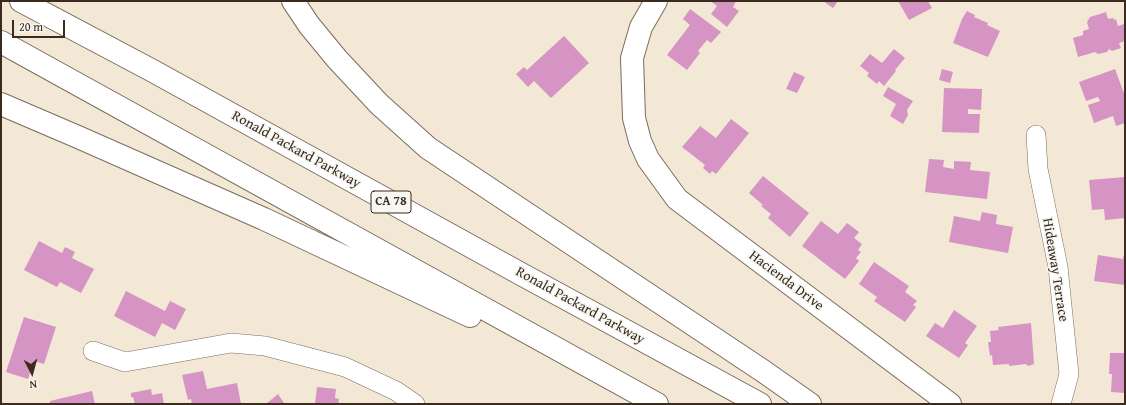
<!DOCTYPE html>
<html>
<head>
<meta charset="utf-8">
<style>
	body { margin:0 }
	#map { position:relative; width:1126px; height:405px; overflow:hidden; background:#f3e8d5; font-family:"Gentium Book Plus",serif }
	canvas { display:block }
	.frame { position:absolute; inset:0; border:2px solid #3b2a1e; pointer-events:none }
	.north { position:absolute; left:12px; top:353px; width:40px; height:40px; -webkit-text-stroke:3px #f6f6f2; paint-order:stroke; rotate:174deg; font-size:11px; font-weight:700; line-height:16px; text-align:center; color:#3b2a1e }
	.north::after { content:''; display:block; margin:auto; width:14px; height:18px; background:#3b2a1e; clip-path:polygon(50% 0,100% 100%,50% 72%,0 100%) }
	.scale { position:absolute; left:12px; top:20px; width:53px; height:18px; box-sizing:border-box; border:2px solid #3b2a1e; border-top:0; padding-left:5px; font-size:12px; line-height:14px; white-space:nowrap; color:#3b2a1e; -webkit-text-stroke:3px #f6f6f2; paint-order:stroke }
</style>
</head>
<body>
<div id="map">
<canvas width="1126" height="405"></canvas>
<div class="frame"></div>
<div class="north">N</div>
<div class="scale">20 m</div>
</div>
<script>
const context = document.querySelector('canvas').getContext('2d');
context.lineJoin = 'round';
function paint(path, color) { context.fillStyle = color; context.fill(path, 'evenodd'); }
const toPath = rows => new Path2D(rows.map(r => 'M' + r).join(''));
function stroke(path, color, width, dash) { context.strokeStyle = color; context.lineWidth = width; context.lineCap = dash ? 'butt' : 'round'; context.setLineDash(dash || []); context.stroke(path); }
function label(font, color, halo, rows, align = 'center') {
  context.font = font + ' "Gentium Book Plus",serif'; context.lineWidth = 3.5; context.setLineDash([]); context.textBaseline = 'middle'; context.strokeStyle = halo; context.fillStyle = color; for (const [text, x, y, turn = 0] of rows) {
    context.save(); context.translate(x, y); context.rotate((+turn || 0) * Math.PI / 180); context.textAlign = isNaN(turn) ? turn : align; if (halo) context.strokeText(text, 0, 0); context.fillText(text, 0, 0); context.restore();
  }
}
const building = toPath([
	[710,1,736,1,733,7,739,11,727,27,711,14,717,6],
	[823,1,838,1,833,8],
	[898,1,928,1,932,8,909,20],
	[690,9,721,32,711,43,707,40,698,51,700,53,687,70,667,55,690,25,683,19],
	[967,11,975,15,974,17,988,23,987,25,1000,31,988,57,953,43,962,19],
	[1106,12,1108,19,1113,18,1114,20,1116,19,1118,26,1124,24,1125,41,1119,43,1121,48,1112,51,1109,49,1107,52,1098,54,1095,52,1078,57,1073,38,1083,35,1083,31,1089,29,1087,22,1090,17],
	[564,36,589,63,551,98,534,81,528,87,516,74,524,67,527,70],
	[894,49,905,58,895,70,896,71,884,86,879,81,877,84,867,76,869,73,860,66,870,54,882,63],
	[942,69,953,72,950,83,939,80],
	[1115,69,1125,96,1125,123,1116,126,1113,116,1094,123,1088,105,1100,101,1098,97,1086,101,1079,82],
	[794,72,805,77,797,93,786,89],
	[888,87,913,101,907,110,908,115,903,124,890,116,896,104,883,96],
	[944,88,982,89,981,110,968,109,968,114,980,114,979,133,942,132],
	[731,119,749,133,716,174,712,171,710,174,703,168,705,165,682,147,700,126,716,138],
	[929,159,944,160,943,167,954,169,954,161,971,162,970,170,990,172,987,199,925,192],
	[763,176,809,213,790,237,768,218,771,214,761,206,763,205,749,193],
	[1125,177,1125,218,1105,220,1104,209,1092,210,1089,180],
	[982,212,997,215,996,224,1013,227,1008,253,949,242,954,216,980,221],
	[821,221,838,234,847,223,859,232,854,238,862,244,858,250,861,252,856,258,859,261,845,279,802,246],
	[39,241,62,253,65,247,75,252,72,258,94,269,81,293,60,282,57,287,24,270],
	[1124,254,1125,254,1125,285,1094,281,1098,255,1123,259],
	[874,262,909,286,905,292,917,301,913,305,916,307,905,322,874,301,877,297,859,284],
	[126,291,165,311,170,301,186,309,175,330,162,323,155,337,114,316],
	[954,310,977,326,965,343,968,345,959,358,926,336,935,323,943,328],
	[24,317,56,327,44,364,34,361,28,379,6,372],
	[1031,323,1034,364,1028,366,1026,364,1009,366,1009,364,993,365,992,355,990,356,988,342,991,342,990,331,999,330,998,327],
	[1110,353,1125,353,1125,393,1111,392,1112,374,1109,374],
	[203,371,207,389,237,383,241,404,192,404,191,399,188,400,182,375],
	[317,387,336,389,335,398,339,399,338,404,315,404],
	[151,389,152,395,162,393,164,404,135,404,133,397,131,397,131,393],
	[92,391,95,404,50,404,50,401],
	[278,394,284,403,282,404,266,404]
]);
const minor = toPath([
	[1036,135,1038,169,1058,267,1069,374,1061,404],
	[93,351,125,362,231,343,265,346,345,367,396,391,415,404]
]);
const tertiary = toPath([
	[656,1,641,27,632,58,634,118,640,141,648,159,677,199,950,404]
]);
const motorway = toPath([
	[21,1,153,71,521,274,760,404],
	[293,1,309,25,337,59,379,104,428,148,763,371,810,404],
	[1,42,657,404],
	[1,104,78,137,264,219,470,316]
]);
const shields = [
	[391,202,40]
];
const shieldNames = [
	["CA 78",391,202]
];
const streetNames = [
	["Ronald Packard Parkway",296,150,29],
	["Hideaway Terrace",1055,270,81],
	["Hacienda Drive",786,281,37],
	["Ronald Packard Parkway",580,306,29]
];
paint(building, '#d594c4');
stroke(minor, '#7b6c5e', 20);
stroke(tertiary, '#7b6c5e', 24);
stroke(motorway, '#7b6c5e', 24);
stroke(minor, '#fff', 19);
stroke(tertiary, '#fff', 22);
stroke(motorway, '#fff', 22);
for (const [x, y, w] of shields) { const box = new Path2D(); box.roundRect(x - w / 2, y - 11, w, 22, 3); context.fillStyle = '#f6f6f2'; context.fill(box); stroke(box, '#3b2a1e', 1); }
label('bold 13px', '#3b2a1e', null, shieldNames);
label('14px', '#3b2a1e', '#f6f6f2', streetNames);
</script>
</body>
</html>
